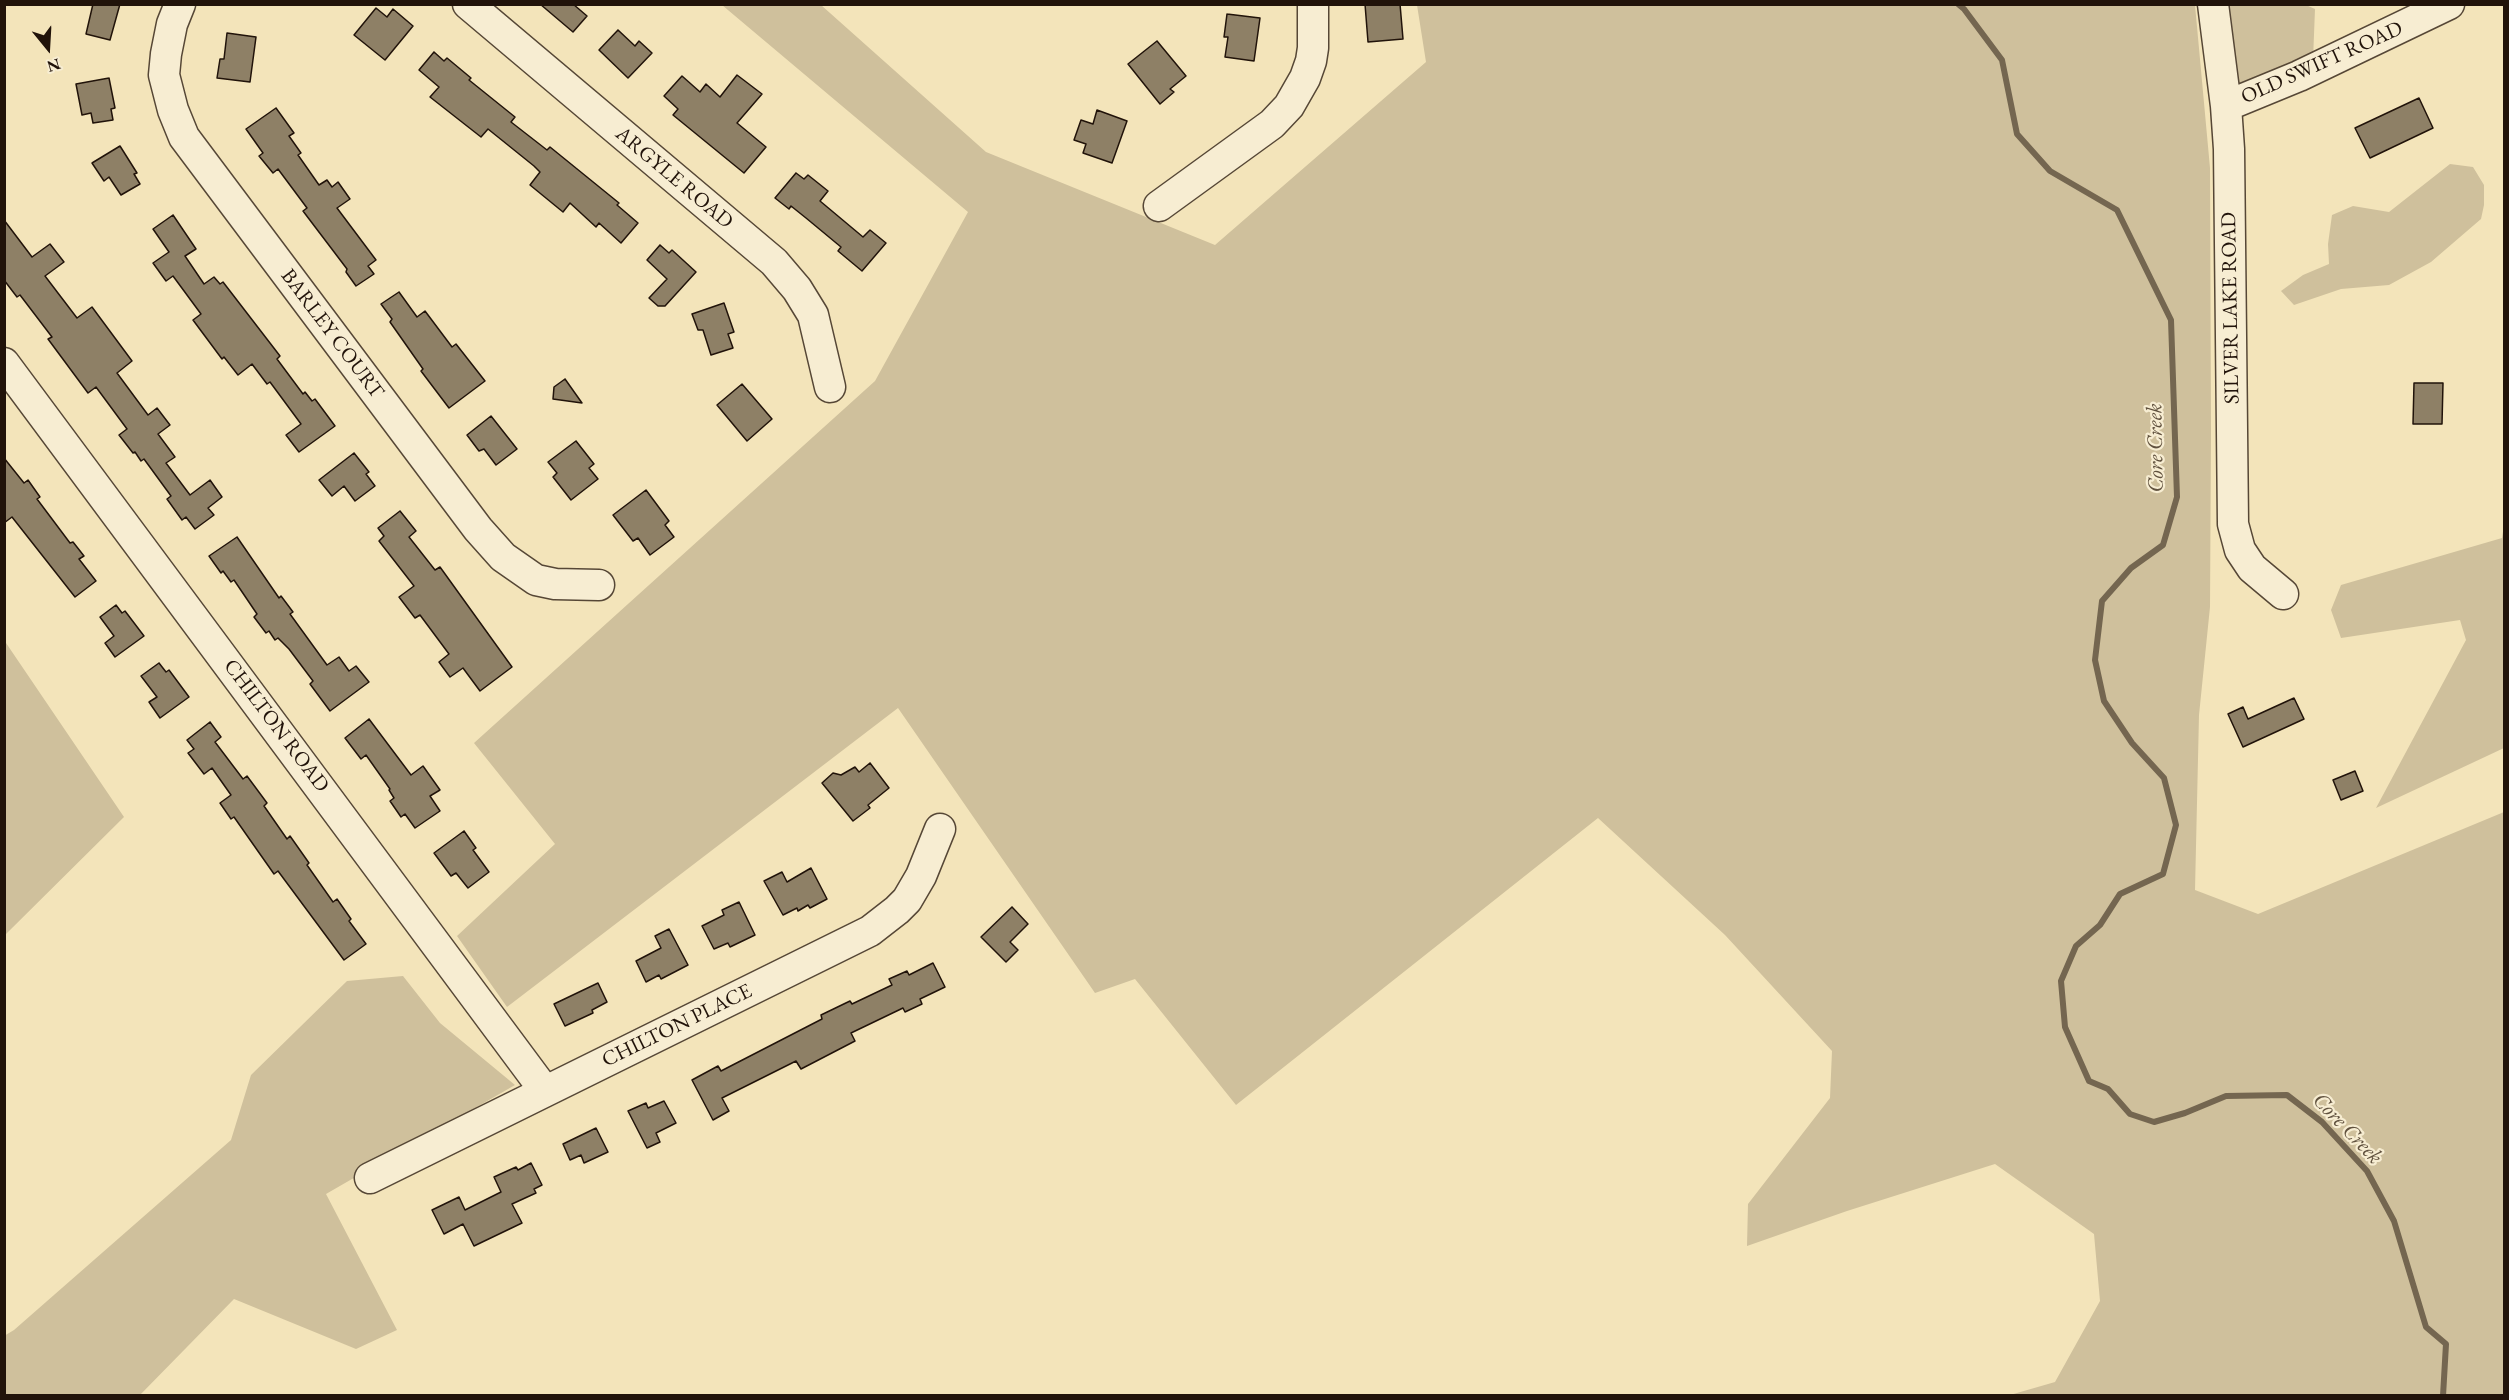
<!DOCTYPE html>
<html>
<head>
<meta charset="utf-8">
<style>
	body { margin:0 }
	#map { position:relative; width:2509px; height:1400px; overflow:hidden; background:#f3e4ba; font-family:"EB Garamond",serif }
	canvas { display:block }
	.frame { position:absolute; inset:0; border:6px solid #21130a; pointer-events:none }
	.north { position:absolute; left:18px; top:18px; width:60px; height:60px; -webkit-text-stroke:4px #f7edd2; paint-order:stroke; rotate:162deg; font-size:16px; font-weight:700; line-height:24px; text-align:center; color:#21130a }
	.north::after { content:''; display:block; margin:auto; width:21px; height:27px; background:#21130a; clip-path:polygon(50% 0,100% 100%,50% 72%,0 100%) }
</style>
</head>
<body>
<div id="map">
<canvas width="2509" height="1400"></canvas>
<div class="frame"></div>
<div class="north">N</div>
</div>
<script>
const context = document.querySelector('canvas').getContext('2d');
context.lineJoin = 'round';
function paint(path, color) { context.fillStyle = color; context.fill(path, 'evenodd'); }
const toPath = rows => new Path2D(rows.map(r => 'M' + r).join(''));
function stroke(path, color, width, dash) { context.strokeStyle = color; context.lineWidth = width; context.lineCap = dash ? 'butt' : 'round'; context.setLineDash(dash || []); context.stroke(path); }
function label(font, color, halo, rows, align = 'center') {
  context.font = font + ' "EB Garamond",serif'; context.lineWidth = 4.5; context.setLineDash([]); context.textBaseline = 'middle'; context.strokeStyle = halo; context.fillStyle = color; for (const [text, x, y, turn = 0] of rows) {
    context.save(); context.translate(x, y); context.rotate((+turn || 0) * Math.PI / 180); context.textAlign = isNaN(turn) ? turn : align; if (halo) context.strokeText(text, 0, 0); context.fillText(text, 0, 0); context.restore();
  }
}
const green = toPath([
	[722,5,821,5,986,152,1215,245,1426,62,1417,5,2195,5,2210,168,2211,432,2210,607,2199,715,2195,890,2258,914,2504,812,2504,1395,2010,1395,2055,1382,2100,1301,2094,1234,1995,1164,1847,1211,1747,1246,1748,1204,1830,1098,1832,1051,1725,935,1598,818,1236,1105,1135,979,1095,993,898,708,507,1007,457,936,555,844,474,743,875,381,968,212],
	[2219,5,2306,5,2315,9,2313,60,2232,97],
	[2450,164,2473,167,2484,185,2484,205,2481,219,2431,262,2389,285,2341,289,2294,305,2281,291,2303,275,2329,264,2328,244,2332,215,2353,206,2389,212],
	[2504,525,2504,748,2376,808,2466,640,2460,620,2341,638,2331,610,2341,585,2502,538],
	[4,640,124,817,5,935,4,935],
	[403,976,440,1023,515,1085,326,1194,397,1330,356,1349,234,1299,139,1396,5,1395,4,1336,14,1330,231,1140,251,1075,347,981]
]);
const stream = toPath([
	[1958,4,1964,9,2002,60,2017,134,2050,171,2117,210,2171,320,2177,497,2163,545,2131,568,2102,601,2095,660,2104,701,2132,743,2164,778,2176,825,2163,874,2120,894,2100,925,2076,946,2061,981,2065,1027,2089,1081,2108,1089,2130,1114,2154,1122,2185,1113,2226,1096,2287,1095,2322,1122,2367,1171,2394,1221,2426,1327,2446,1344,2443,1396]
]);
const building = toPath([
	[93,4,120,4,110,40,86,34,93,4],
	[540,4,573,4,587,16,573,32,540,4],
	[1365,4,1400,4,1403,39,1368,42,1365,4],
	[376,8,387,17,393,9,413,26,385,60,354,35,376,8],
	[1227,14,1260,18,1254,61,1225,57,1228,37,1224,37,1227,14],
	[618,30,635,46,639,41,652,53,628,78,599,50,618,30],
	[227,33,256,37,250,82,217,78,220,59,224,59,227,33],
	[1157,41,1186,76,1170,89,1174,92,1160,104,1128,64,1157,41],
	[434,52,444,61,447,58,471,78,469,80,515,117,511,122,547,150,550,147,619,203,617,205,638,223,621,243,599,223,596,227,570,203,563,212,530,185,540,172,534,166,488,129,481,137,430,97,439,87,419,70,434,52],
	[737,75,762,94,737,123,766,147,744,173,673,115,678,109,664,96,682,76,700,92,706,84,720,97,737,75],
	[109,78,115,108,111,109,113,120,93,123,91,113,82,115,76,84,109,78],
	[2419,98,2433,128,2370,158,2355,128,2419,98],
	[276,108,294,133,289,136,301,153,298,155,319,185,327,180,332,187,338,182,350,199,337,208,376,260,368,266,374,274,356,286,346,272,347,269,303,211,307,208,278,169,273,173,259,156,263,153,246,129,276,108],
	[1097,110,1127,121,1112,163,1083,153,1086,144,1074,140,1081,120,1093,124,1097,110],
	[120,146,137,173,134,174,140,184,121,195,109,177,104,181,92,163,120,146],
	[796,173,804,179,808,175,828,191,820,201,863,237,870,230,886,243,862,271,838,251,841,247,806,218,791,206,789,209,775,198,796,173],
	[173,215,196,249,185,256,204,284,214,277,220,284,223,282,280,356,277,359,303,394,305,392,312,401,315,399,335,426,299,452,286,435,301,424,270,382,267,384,252,364,238,375,224,357,222,359,193,320,201,314,173,276,166,281,153,263,169,252,153,229,173,215],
	[4,220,32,257,50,244,64,262,45,276,77,318,92,307,132,361,117,373,148,415,157,408,170,425,158,434,175,457,166,463,190,495,210,480,222,497,208,508,214,515,195,529,186,517,182,520,167,499,171,496,144,459,141,461,135,452,133,453,119,435,127,429,96,387,88,393,48,339,52,337,20,295,17,297,4,280,4,220],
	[660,245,669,253,672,250,696,272,665,306,658,306,649,298,667,279,647,260,660,245],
	[399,292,417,317,425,311,452,347,456,344,485,381,449,408,421,371,423,369,390,322,392,319,381,304,399,292],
	[724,303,734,332,728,334,733,348,711,355,703,330,698,330,692,314,724,303],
	[565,379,582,403,553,399,554,387,565,379],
	[2414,383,2443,383,2442,424,2413,424,2414,383],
	[742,384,772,419,747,441,717,405,742,384],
	[491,416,517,449,496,465,484,449,479,451,467,435,491,416],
	[576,441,594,464,589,468,598,479,571,500,553,477,557,473,548,462,576,441],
	[354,453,369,472,366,474,375,486,355,501,344,486,332,496,319,480,354,453],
	[4,458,24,483,28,480,40,497,37,499,70,543,73,542,84,556,79,559,96,581,75,597,12,517,4,523,4,458],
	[646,490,669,521,665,525,674,537,650,555,638,538,633,541,613,515,646,490],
	[400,511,416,531,409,537,435,570,440,567,512,667,480,691,463,668,450,677,439,662,449,654,420,615,415,618,399,597,414,586,379,541,384,536,378,528,400,511],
	[237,537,279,598,281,596,293,612,290,614,327,665,339,657,349,671,356,666,369,682,330,711,310,684,313,681,289,649,278,638,275,640,269,631,266,633,254,617,257,614,234,580,231,582,223,571,221,573,209,556,237,537],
	[116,605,122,613,125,611,144,636,115,657,105,643,114,636,100,617,116,605],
	[159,663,166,672,169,670,189,697,160,718,149,702,157,697,141,676,159,663],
	[2294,698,2304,719,2243,747,2228,714,2243,707,2248,719,2294,698],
	[369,719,411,775,423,766,440,790,430,796,440,811,415,828,405,814,401,817,390,801,394,798,389,790,390,789,366,755,361,759,345,738,369,719],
	[210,722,221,737,215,742,243,779,247,776,267,803,264,806,287,839,290,836,309,863,307,865,333,902,337,899,351,919,349,921,366,944,344,960,278,871,274,874,234,817,231,819,220,803,231,795,212,768,204,774,188,753,194,749,187,740,210,722],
	[870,763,889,788,868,805,870,808,853,821,822,783,833,773,841,775,855,767,859,772,870,763],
	[2355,771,2363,791,2341,800,2333,780,2355,771],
	[464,831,476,848,473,850,489,872,468,888,456,873,451,876,434,853,464,831],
	[811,868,827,899,810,908,808,905,798,911,797,908,783,915,764,881,782,872,787,882,811,868],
	[739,902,755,935,730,947,728,943,714,949,702,926,724,915,722,910,739,902],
	[1012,907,1028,924,1010,942,1018,950,1006,962,981,937,1012,907],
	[669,929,688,965,661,979,659,975,646,982,636,961,661,948,655,936,669,929],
	[933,963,945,987,920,999,922,1004,905,1012,903,1008,851,1033,855,1041,801,1069,796,1061,722,1098,729,1111,713,1120,692,1080,718,1066,721,1071,822,1019,821,1015,850,1001,852,1004,892,985,889,979,907,971,909,975,933,963],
	[598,983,607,1002,592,1010,593,1013,565,1026,554,1004,598,983],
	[664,1101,676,1123,656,1133,660,1142,647,1148,628,1111,646,1103,648,1108,664,1101],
	[596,1128,608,1152,584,1163,581,1155,570,1160,563,1144,596,1128],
	[531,1163,542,1185,534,1189,536,1193,512,1204,522,1223,474,1246,463,1224,444,1234,432,1210,459,1197,465,1210,501,1192,494,1177,516,1167,518,1170,531,1163]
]);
const minor = toPath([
	[180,4,172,24,166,54,164,75,173,110,184,137,478,529,503,557,536,580,555,584,599,585],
	[468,4,774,262,797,289,813,315,830,387],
	[2213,4,2226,106,2229,149,2233,524,2240,550,2252,568,2283,594],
	[2226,106,2299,76,2449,4],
	[1159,206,1272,124,1289,106,1305,78,1311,61,1313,48,1313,4],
	[4,363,545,1091],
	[370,1178,870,931,897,910,907,900,921,876,940,829]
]);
const streetNames = [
	["OLD SWIFT ROAD",2322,63,-24],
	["ARGYLE ROAD",674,178,40],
	["SILVER LAKE ROAD",2231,308,-91],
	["BARLEY COURT",332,334,53],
	["CHILTON ROAD",276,726,53],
	["CHILTON PLACE",677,1026,-26]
];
const waterNames = [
	["Core Creek",2156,448,-91],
	["Core Creek",2347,1129,46]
];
paint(green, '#cfc09c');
stroke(stream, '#746650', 6);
paint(building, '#8e8066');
stroke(building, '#21130a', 1.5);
stroke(minor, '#564736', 33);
stroke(minor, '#f7edd2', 30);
label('21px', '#21130a', '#f7edd2', streetNames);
label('italic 22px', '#60513e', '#f7edd2', waterNames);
</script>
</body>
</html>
